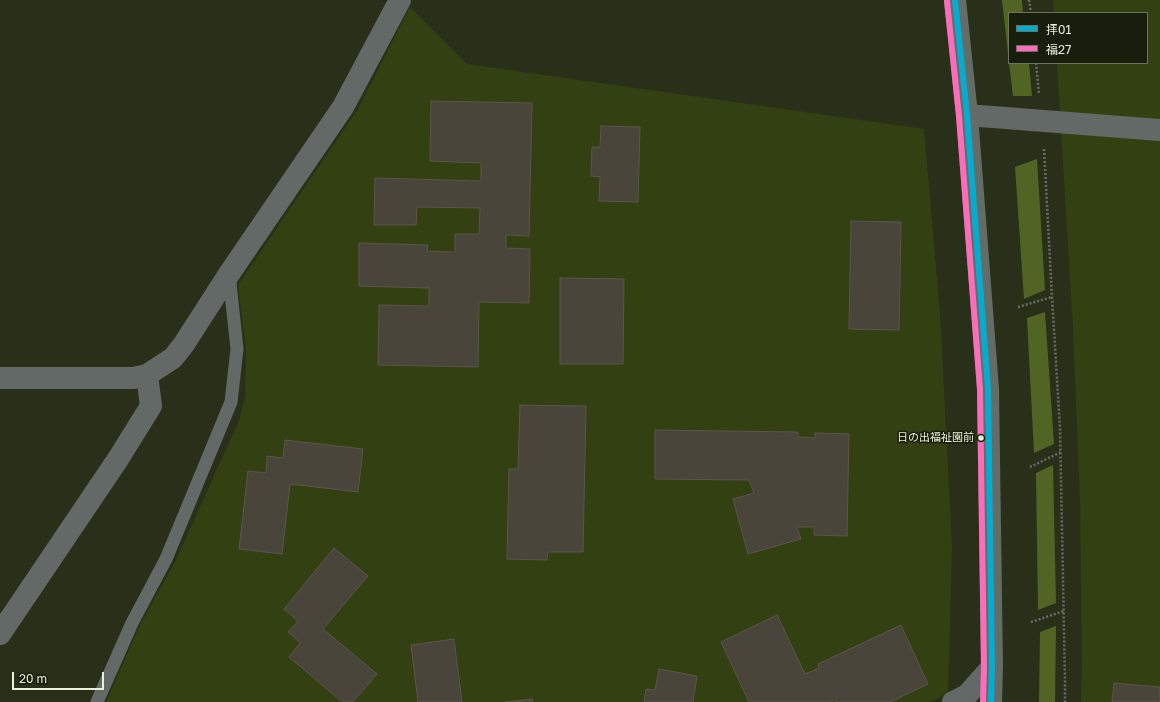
<!DOCTYPE html>
<html>
<head>
<meta charset="utf-8">
<style>
	body { margin:0 }
	#map { position:relative; width:1160px; height:702px; overflow:hidden; background:#293019; font-family:"Golos Text","Noto Sans JP",sans-serif }
	canvas { display:block }
	.legend { position:absolute; left:1008px; top:12px; width:140px; height:52px; box-sizing:border-box; background:#181e0c; border:1px solid #6b725e; margin:0; padding:5px 7px; list-style:none; font-size:12px; color:#e7f0d8 }
	.legend li { display:flex; align-items:center; gap:8px; height:20px }
	.legend b { width:20px; border:1px solid #6b725e }
	.scale { position:absolute; left:12px; top:672px; width:92px; height:18px; box-sizing:border-box; border:2px solid #e7f0d8; border-top:0; padding-left:5px; font-size:12px; line-height:14px; white-space:nowrap; color:#e7f0d8; -webkit-text-stroke:3px #181e0c; paint-order:stroke }
</style>
</head>
<body>
<div id="map">
<canvas width="1160" height="702"></canvas>
<ul class="legend">
<li><b style="height:5px;background:#06acd0"></b>拝01</li>
<li><b style="height:5px;background:#fb6dba"></b>福27</li>
</ul>
<div class="scale">20 m</div>
</div>
<script>
const context = document.querySelector('canvas').getContext('2d');
context.lineJoin = 'round';
function paint(path, color) { context.fillStyle = color; context.fill(path, 'evenodd'); }
const toPath = rows => new Path2D(rows.map(r => 'M' + r).join(''));
function stroke(path, color, width, dash) { context.strokeStyle = color; context.lineWidth = width; context.lineCap = dash ? 'butt' : 'round'; context.setLineDash(dash || []); context.stroke(path); }
function label(font, color, halo, rows, align = 'center') {
  context.font = font + ' "Golos Text","Noto Sans JP",sans-serif'; context.lineWidth = 3; context.setLineDash([]); context.textBaseline = 'middle'; context.strokeStyle = halo; context.fillStyle = color; for (const [text, x, y, turn = 0] of rows) {
    context.save(); context.translate(x, y); context.rotate((+turn || 0) * Math.PI / 180); context.textAlign = isNaN(turn) ? turn : align; if (halo) context.strokeText(text, 0, 0); context.fillText(text, 0, 0); context.restore();
  }
}
const built = toPath([
	[1053,0,1160,0,1160,702,1081,702,1082,667,1080,497,1073,328,1057,63,1147,63,1147,13,1054,13],
	[410,7,467,64,924,129,940,314,952,545,948,693,930,702,106,702,140,625,176,560,239,421,245,397,246,350,238,285,358,109]
]);
const forest = toPath([
	[1002,0,1022,0,1023,13,1009,13,1009,62],
	[1009,63,1029,63,1032,96,1013,96],
	[1037,159,1045,290,1024,299,1015,167],
	[1045,312,1054,444,1034,453,1027,318],
	[1053,465,1056,603,1038,610,1036,473],
	[1056,626,1055,702,1039,702,1040,632]
]);
const building = toPath([
	[431,101,532,103,529,236,506,235,506,248,530,249,529,303,479,302,478,367,378,365,379,305,429,306,429,287,427,287,428,288,359,286,359,243,428,245,427,251,455,252,455,234,479,234,480,208,417,207,416,225,374,225,375,178,481,181,481,163,430,161,431,101],
	[601,126,640,127,638,202,599,201,600,177,591,176,592,147,600,147,601,126],
	[851,221,901,222,899,330,849,329,851,221],
	[560,278,624,279,623,364,560,364,560,278],
	[520,405,586,406,583,552,548,552,547,560,507,559,509,469,518,469,520,405],
	[655,430,798,432,798,437,815,438,815,433,849,434,847,536,814,535,814,527,797,527,801,539,748,554,733,499,754,493,749,480,655,479,655,430],
	[285,440,363,449,358,492,290,484,282,554,239,549,248,471,266,473,267,456,283,458,285,440],
	[334,548,368,576,323,629,377,674,353,702,342,702,289,657,300,643,288,632,298,621,284,609,334,548],
	[777,615,805,674,819,668,818,664,901,625,928,684,890,702,836,702,835,700,830,702,749,702,721,642,777,615],
	[454,639,462,702,418,702,411,645,454,639],
	[659,669,697,676,693,702,644,702,646,689,655,690,659,669],
	[1114,683,1160,687,1160,702,1112,702,1114,683],
	[532,699,533,702,505,702,532,699]
]);
const path = toPath([
	[1029,0,1031,13],
	[1036,63,1039,94],
	[1044,149,1052,297,1060,428,1065,681,1065,702],
	[1018,307,1052,297],
	[1030,467,1061,452],
	[1031,622,1064,611]
]);
const service = toPath([
	[97,702,132,623,166,559,231,402,237,349,229,274]
]);
const minor = toPath([
	[0,378,133,378,147,375,173,358,184,344,229,274,343,107,400,0],
	[0,634,118,459,151,406,147,375],
	[953,702,967,695,992,667]
]);
const tertiary = toPath([
	[967,115,1160,130]
]);
const secondary = toPath([
	[955,0,967,115,988,389,992,667,991,702]
]);
const bus1 = toPath([
	[955,0,967,115,988,389,992,667,991,702]
]);
const bus2 = toPath([
	[947,1,959,116,980,389,984,667,983,702]
]);
const markers = [
	[981,438,3.5,"#e7f0d8"]
];
const busNames = [
	["日の出福祉園前",974,438]
];
paint(built, '#334011');
paint(forest, '#516424');
paint(building, '#49453b');
stroke(building, '#5c554d', 1);
stroke(path, '#686c66', 2.5, [2, 2]);
stroke(service, '#636966', 13);
stroke(minor, '#636966', 22);
stroke(tertiary, '#636966', 22);
stroke(secondary, '#646c66', 22);
stroke(bus1, '#06acd0', 6);
stroke(bus2, '#fb6dba', 6);
for (const [x, y, r, color] of markers) { const dot = new Path2D(); dot.arc(x, y, r, 0, 2 * Math.PI); context.fillStyle = color; context.fill(dot); stroke(dot, '#181e0c', 1.5); }
label('11px', '#e7f0d8', '#181e0c', busNames, 'right');
</script>
</body>
</html>
